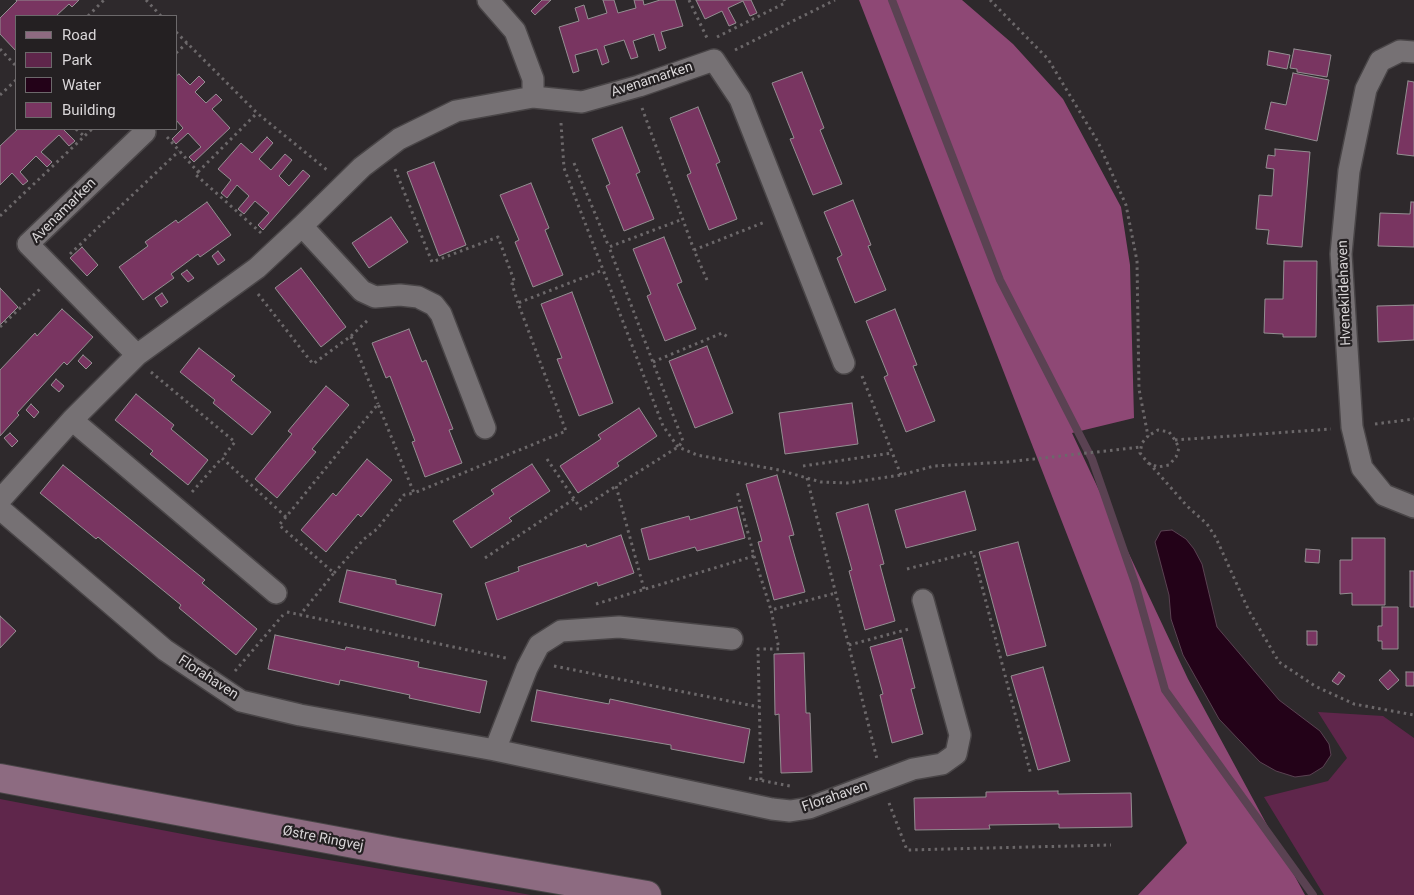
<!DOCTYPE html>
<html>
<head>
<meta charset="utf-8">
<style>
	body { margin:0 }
	#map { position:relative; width:1414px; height:895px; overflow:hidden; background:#2e292c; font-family:Roboto,sans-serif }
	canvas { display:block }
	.legend { position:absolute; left:15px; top:15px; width:162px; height:115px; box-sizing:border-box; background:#242022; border:1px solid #6c696b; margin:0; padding:6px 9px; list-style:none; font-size:15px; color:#d9d6d8 }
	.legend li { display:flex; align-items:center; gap:10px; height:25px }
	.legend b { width:25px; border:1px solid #6c696b }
</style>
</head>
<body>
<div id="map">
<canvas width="1414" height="895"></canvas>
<ul class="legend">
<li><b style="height:6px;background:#8d6b81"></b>Road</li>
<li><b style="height:14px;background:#5f264b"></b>Park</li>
<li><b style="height:14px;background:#230218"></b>Water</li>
<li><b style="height:14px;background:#793561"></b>Building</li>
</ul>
</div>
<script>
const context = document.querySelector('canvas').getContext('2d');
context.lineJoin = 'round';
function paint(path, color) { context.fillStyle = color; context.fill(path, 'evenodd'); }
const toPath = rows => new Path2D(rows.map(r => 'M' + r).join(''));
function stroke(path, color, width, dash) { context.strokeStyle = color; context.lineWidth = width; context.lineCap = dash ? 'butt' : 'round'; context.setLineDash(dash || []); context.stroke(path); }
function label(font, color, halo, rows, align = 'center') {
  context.font = font + ' Roboto,sans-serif'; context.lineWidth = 4.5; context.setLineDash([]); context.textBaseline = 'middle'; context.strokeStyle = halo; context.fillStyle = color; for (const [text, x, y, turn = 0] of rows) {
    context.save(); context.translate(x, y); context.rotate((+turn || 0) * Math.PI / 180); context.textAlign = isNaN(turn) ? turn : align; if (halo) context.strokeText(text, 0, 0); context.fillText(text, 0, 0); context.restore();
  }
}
const green = toPath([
	[1318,712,1383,716,1414,738,1414,895,1324,895,1264,797,1328,781,1347,758],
	[0,799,219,841,531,895,0,895]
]);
const forest = toPath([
	[859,0,962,0,1013,44,1063,99,1121,207,1130,265,1134,418,1072,433,1188,679,1305,895,1138,895,1187,843]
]);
const water = toPath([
	[1172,530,1186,539,1194,549,1202,564,1217,627,1279,700,1320,731,1329,744,1331,755,1323,767,1310,775,1295,777,1276,771,1260,762,1219,719,1183,655,1171,619,1169,595,1155,542,1161,531,1172,530]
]);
const stream = toPath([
	[892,0,1000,280,1092,459,1135,583,1165,690,1313,895]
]);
const building = toPath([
	[16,0,79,0,72,7,69,4,56,16,16,16,16,51,0,34,0,18,17,1,16,0],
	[542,0,551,0,535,15,531,11,542,0],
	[603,0,614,0,618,13,636,8,634,0,643,0,644,5,660,0,675,0,683,26,661,32,666,48,659,51,654,34,633,41,638,57,631,59,624,40,604,46,609,62,602,65,597,49,575,55,579,71,573,73,559,27,579,21,575,8,584,5,588,19,607,13,603,0],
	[696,0,751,0,757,13,750,16,743,1,728,8,736,23,729,26,722,11,705,19,696,0],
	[1294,49,1331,55,1327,77,1297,72,1297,69,1290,68,1294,49],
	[1269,51,1290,55,1287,69,1267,65,1269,51],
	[802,72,824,128,820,130,842,184,813,195,790,139,794,138,772,83,802,72],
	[1293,73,1329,80,1317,141,1265,129,1271,102,1286,105,1293,73],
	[179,74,190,85,199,76,205,82,195,92,206,103,216,94,222,100,212,109,230,128,194,162,189,157,201,147,188,133,176,144,172,139,183,128,176,120,176,76,179,74],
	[1408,81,1414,82,1414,156,1397,154,1408,81],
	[698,107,720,162,716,164,737,219,709,230,687,175,691,173,670,118,698,107],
	[622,127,640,172,636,174,654,219,624,231,606,186,610,184,592,139,622,127],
	[18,129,63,129,75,141,69,146,59,135,41,152,52,162,47,167,36,156,20,172,28,181,23,185,12,173,0,185,0,146,18,129],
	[267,137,273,143,259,159,271,170,285,154,292,160,279,176,289,186,303,170,310,176,263,230,258,225,269,213,255,201,244,214,238,209,249,196,237,185,227,198,221,193,231,180,218,169,241,143,252,153,267,137],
	[1275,149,1310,152,1302,247,1267,244,1269,230,1256,229,1259,195,1272,196,1274,169,1266,168,1268,155,1275,156,1275,149],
	[434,162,466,245,439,256,407,172,434,162],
	[531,183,549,228,545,230,563,275,533,287,515,242,519,240,500,195,531,183],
	[853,200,871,245,868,246,886,290,855,303,837,258,842,255,824,212,853,200],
	[207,202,231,235,200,257,198,254,171,274,174,278,143,300,119,267,148,246,145,242,176,220,178,223,207,202],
	[1411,202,1414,202,1414,247,1378,246,1380,213,1410,214,1411,202],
	[391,217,408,242,369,268,352,243,391,217],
	[664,237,682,282,677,284,696,329,665,341,647,296,651,294,633,249,664,237],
	[82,247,98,265,87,276,70,258,82,247],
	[218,251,225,260,218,265,212,256,218,251],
	[1284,261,1317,261,1316,337,1283,337,1283,334,1264,333,1265,299,1283,299,1284,261],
	[301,268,346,327,321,347,275,288,301,268],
	[187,270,194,278,188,282,181,274,187,270],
	[0,288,18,307,0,325,0,288],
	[572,292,613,403,579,416,557,359,562,358,541,304,572,292],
	[162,293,168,302,161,307,155,298,162,293],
	[1414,305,1414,340,1378,342,1377,306,1414,305],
	[62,309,93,337,67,365,64,362,17,413,19,415,0,436,0,370,35,333,37,336,62,309],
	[895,309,917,365,913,366,935,421,906,432,884,377,888,375,866,321,895,309],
	[409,329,422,362,426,360,453,429,449,430,462,463,425,477,412,442,415,441,390,376,386,378,372,343,409,329],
	[707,346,733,413,695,428,669,361,707,346],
	[199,348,235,376,231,380,271,412,252,435,213,403,215,400,180,372,199,348],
	[83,355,92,363,86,369,78,361,83,355],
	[56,379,64,386,59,392,51,385,56,379],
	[326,386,349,405,312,449,316,452,277,498,255,479,292,434,288,431,326,386],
	[136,394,174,425,171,429,208,460,188,485,150,454,153,451,115,420,136,394],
	[852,403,858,444,785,454,779,413,852,403],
	[31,404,39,412,34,418,26,410,31,404],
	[639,408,657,436,617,463,619,466,578,493,560,466,601,439,598,435,639,408],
	[10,433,18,441,12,447,4,438,10,433],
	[367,459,392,480,361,517,358,514,326,552,301,530,333,493,336,496,367,459],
	[532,464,550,491,509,518,512,521,471,548,453,521,494,494,491,490,532,464],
	[63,465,205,580,202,583,257,629,236,655,179,608,181,605,98,537,96,539,40,493,63,465],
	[777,475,794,535,789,536,805,592,774,600,758,542,762,541,746,484,777,475],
	[965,491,976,530,906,548,895,510,965,491],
	[868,504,884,564,880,565,895,621,865,630,849,571,852,570,836,513,868,504],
	[737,507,745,538,697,551,695,547,649,560,641,529,689,516,690,520,737,507],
	[621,535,634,573,598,586,597,582,497,620,485,583,519,571,518,567,586,544,587,547,621,535],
	[1352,538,1385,538,1385,605,1352,605,1352,593,1340,594,1340,560,1352,560,1352,538],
	[1018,542,1046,646,1007,656,979,552,1018,542],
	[1306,549,1320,550,1319,563,1305,562,1306,549],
	[347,570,396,580,396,584,442,594,435,626,339,602,347,570],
	[1410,571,1414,571,1414,607,1410,607,1410,571],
	[1382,607,1398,607,1398,649,1382,649,1382,641,1378,641,1378,626,1382,626,1382,607],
	[0,616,16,631,0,648,0,616],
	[1307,631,1317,631,1317,645,1307,645,1307,631],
	[275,635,345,650,346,647,419,662,418,667,487,681,480,713,409,698,410,695,340,680,339,685,268,669,275,635],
	[902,638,915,688,911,689,923,734,892,743,880,695,883,694,870,647,902,638],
	[804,653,806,713,810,713,812,772,781,773,779,714,775,715,774,654,804,653],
	[1043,667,1070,761,1038,770,1011,676,1043,667],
	[1390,670,1399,680,1388,690,1379,680,1390,670],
	[1339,672,1345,676,1338,685,1332,681,1339,672],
	[1406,672,1414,672,1414,686,1406,686,1406,672],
	[537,690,609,704,610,699,750,729,744,763,671,749,671,745,531,721,537,690],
	[1058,791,1058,794,1131,793,1132,827,1059,828,1059,824,989,825,990,829,915,830,914,798,986,797,986,792,1058,791]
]);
const path = toPath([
	[146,0,161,16],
	[689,0,707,38],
	[990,0,1048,59,1098,142,1126,205,1137,261,1139,389,1148,436,1142,443,1140,453,1148,463,1158,467,1169,465,1176,457,1179,448,1175,440,1169,432,1158,430,1148,436],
	[88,16,104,0],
	[176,32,257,113,327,170],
	[717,37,785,3,784,0],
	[0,49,16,66],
	[735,50,835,0],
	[176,53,187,43],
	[0,95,16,80],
	[642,108,694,250],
	[561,123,564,168,663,426,678,447,697,455,779,470,821,482,847,483,901,475,934,466,1007,462,1141,447],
	[76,129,84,136],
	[167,137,198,172,195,174,261,233],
	[574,163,609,247],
	[395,169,432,262,498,237,515,283,512,284,518,303],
	[198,172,257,113],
	[0,216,92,129],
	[70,254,179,151],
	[707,280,694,250,765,222],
	[258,294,313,364,351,336,378,404],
	[0,327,40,289],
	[351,336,369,319],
	[653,362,722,333,729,338],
	[151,372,235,442,222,458,286,517,378,404,414,493,566,431,518,303,603,270],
	[862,376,901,475],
	[1375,424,1414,419],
	[1175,440,1331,429],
	[547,459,581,509,616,486],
	[1149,463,1187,506,1207,524,1216,538,1249,611,1279,662,1315,686,1354,704,1414,715],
	[803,466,892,453],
	[807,478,877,759],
	[192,492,222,458],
	[286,517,279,525,334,573,300,615],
	[754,556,771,610],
	[485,558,574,499],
	[907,569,973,552,1031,775],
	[334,573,364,539,377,529,404,495,414,493],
	[644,589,616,486,678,447,683,441,609,247,683,219],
	[596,604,754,556,737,491],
	[287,612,506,658],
	[849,645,909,629],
	[554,666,759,707],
	[235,671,283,615],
	[749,778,790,786],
	[761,780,758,649,779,649,771,610,836,593],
	[889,803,907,850,1111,845]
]);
const minor = toPath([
	[488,0,515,31,533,79,533,97],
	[1414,52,1400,51,1380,61,1366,89,1349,171,1341,254,1352,427,1362,468,1384,495,1414,507],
	[302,226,362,291,375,297,400,295,418,297,434,305,441,314,485,428],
	[137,355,28,244,145,132],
	[72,420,276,593],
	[0,500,72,420,137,355,257,268,302,226,362,167,399,139,456,111,533,97,582,102,639,86,714,60,740,99,844,363],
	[0,509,165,650,241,701,300,715,495,750,772,809,790,811,809,808,913,769,942,764,956,754,960,735,923,600],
	[495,750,527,668,539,645,561,631,619,627,732,639]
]);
const secondary = toPath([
	[0,778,397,852,647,895]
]);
const streetNames = [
	["Avenamarken",652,80,-18],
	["Avenamarken",64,211,-45],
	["Hvenekildehaven",1345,293,-92],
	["Florahaven",208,678,33],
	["Florahaven",835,797,-19],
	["Østre Ringvej",323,839,11]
];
paint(green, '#5f264b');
paint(forest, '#8e4875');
paint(water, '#230218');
stroke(water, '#5a4252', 1);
stroke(stream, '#5a4252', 8);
paint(building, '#793561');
stroke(building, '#948f92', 1);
stroke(minor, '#494547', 24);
stroke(secondary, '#494547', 30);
stroke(path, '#6c686a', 3, [2.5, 4]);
stroke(minor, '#767174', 21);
stroke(secondary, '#8d6b81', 28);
label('14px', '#d9d6d8', '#242022', streetNames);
</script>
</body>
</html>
